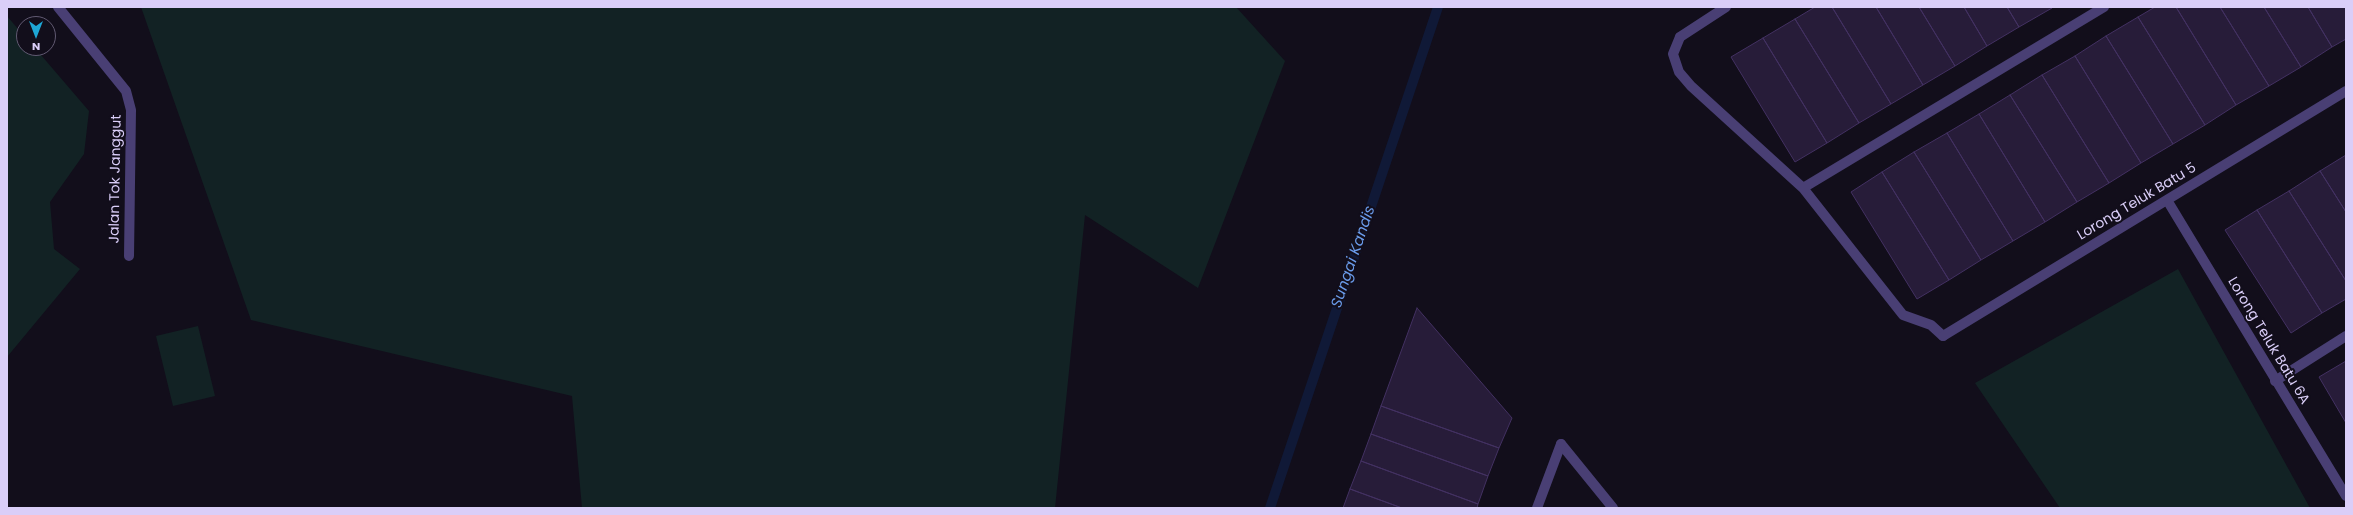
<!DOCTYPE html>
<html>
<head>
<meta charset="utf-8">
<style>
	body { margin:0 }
	#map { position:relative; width:2353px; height:515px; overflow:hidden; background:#120e1b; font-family:Poppins,sans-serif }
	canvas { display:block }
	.frame { position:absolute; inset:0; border:8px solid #dacef8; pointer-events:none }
	.north { position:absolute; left:16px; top:16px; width:40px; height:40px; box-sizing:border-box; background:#120e1b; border:1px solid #625b73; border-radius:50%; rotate:180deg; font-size:11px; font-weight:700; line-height:16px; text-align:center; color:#dacef8 }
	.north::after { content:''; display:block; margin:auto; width:14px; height:18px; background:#1ea6d5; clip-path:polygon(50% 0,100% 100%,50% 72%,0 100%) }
</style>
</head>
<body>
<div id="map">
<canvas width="2353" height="515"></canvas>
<div class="frame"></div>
<div class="north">N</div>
</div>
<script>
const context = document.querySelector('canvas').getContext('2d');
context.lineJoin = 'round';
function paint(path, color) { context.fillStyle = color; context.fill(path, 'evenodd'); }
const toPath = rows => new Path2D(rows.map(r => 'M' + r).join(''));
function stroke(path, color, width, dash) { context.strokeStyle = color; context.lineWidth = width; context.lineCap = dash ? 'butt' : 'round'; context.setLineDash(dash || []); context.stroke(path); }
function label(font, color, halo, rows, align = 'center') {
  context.font = font + ' Poppins,sans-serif'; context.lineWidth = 4; context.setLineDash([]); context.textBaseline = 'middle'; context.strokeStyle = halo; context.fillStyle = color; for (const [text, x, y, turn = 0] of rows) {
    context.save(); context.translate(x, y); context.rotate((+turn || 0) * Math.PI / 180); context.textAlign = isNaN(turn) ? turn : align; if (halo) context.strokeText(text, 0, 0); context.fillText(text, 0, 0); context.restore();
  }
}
const green = toPath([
	[141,7,1236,7,1285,61,1198,288,1085,215,1055,508,582,508,572,396,251,320],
	[7,16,24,36,24,48,35,48,89,111,84,154,50,202,54,249,80,269,7,357],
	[2178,269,2310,508,2060,508,1975,383],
	[198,326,215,396,173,406,156,336]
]);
const stream = toPath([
	[1270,508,1438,7]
]);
const building = toPath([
	[1815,7,1832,7,1891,104,1859,123,1795,19,1815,7],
	[1832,7,1876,7,1923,85,1891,104,1832,7],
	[1876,7,1919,7,1955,66,1923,85,1876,7],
	[1919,7,1964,7,1987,46,1955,66,1919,7],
	[1964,7,2007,7,2019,27,1987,46,1964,7],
	[2007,7,2051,7,2052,8,2019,27,2007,7],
	[2155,7,2176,7,2236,105,2205,125,2138,17,2155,7],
	[2176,7,2220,7,2269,86,2236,105,2176,7],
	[2220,7,2264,7,2301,67,2269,86,2220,7],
	[2264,7,2308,7,2332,47,2301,67,2264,7],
	[2308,7,2346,7,2346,39,2332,47,2308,7],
	[2138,17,2205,125,2173,144,2106,36,2138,17],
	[1795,19,1859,123,1827,143,1763,38,1795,19],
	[2106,36,2173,144,2141,163,2075,56,2106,36],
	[1763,38,1827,143,1795,162,1731,57,1763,38],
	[2075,56,2141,163,2109,183,2042,75,2075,56],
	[2042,75,2109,183,2077,202,2010,95,2042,75],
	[2010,95,2077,202,2045,222,1979,114,2010,95],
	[1979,114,2045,222,2013,241,1947,133,1979,114],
	[1947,133,2013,241,1981,260,1914,152,1947,133],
	[1914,152,1981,260,1949,280,1882,172,1914,152],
	[2346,155,2346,212,2320,171,2346,155],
	[2320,171,2346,212,2346,281,2289,191,2320,171],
	[1882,172,1949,280,1917,299,1851,192,1882,172],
	[2289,191,2346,281,2346,299,2322,313,2257,210,2289,191],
	[2257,210,2322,313,2291,333,2225,230,2257,210],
	[1417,308,1512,418,1499,448,1381,406,1417,308],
	[2346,361,2346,423,2319,377,2346,361],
	[1381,406,1499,448,1488,476,1371,434,1381,406],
	[1371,434,1488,476,1478,504,1361,461,1371,434],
	[1361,461,1478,504,1477,508,1402,508,1350,489,1361,461],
	[1350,489,1402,508,1343,508,1350,489]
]);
const service = toPath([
	[1680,37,1673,54,1679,72,1691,86,1803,188,1903,315,1931,325,1943,336],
	[1803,188,2104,7],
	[2275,381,2346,336],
	[1561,444,1613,508]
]);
const minor = toPath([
	[58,7,126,91,131,110,129,256],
	[1680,37,1726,7],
	[2167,200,2346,496],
	[1943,336,2346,91],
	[1537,508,1561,444]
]);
const streetNames = [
	["Jalan Tok Janggut",116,179,-89],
	["Lorong Teluk Batu 5",2137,202,-31],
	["Lorong Teluk Batu 6A",2268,341,59]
];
const waterNames = [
	["Sungai Kandis",1354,257,-71]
];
paint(green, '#122224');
stroke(stream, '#101937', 10);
paint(building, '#271c39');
stroke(building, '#433162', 1);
stroke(service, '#493f74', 10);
stroke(minor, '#493f74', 10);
label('14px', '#dacef8', '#120e1b', streetNames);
label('italic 15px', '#6a9bea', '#120e1b', waterNames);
</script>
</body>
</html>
